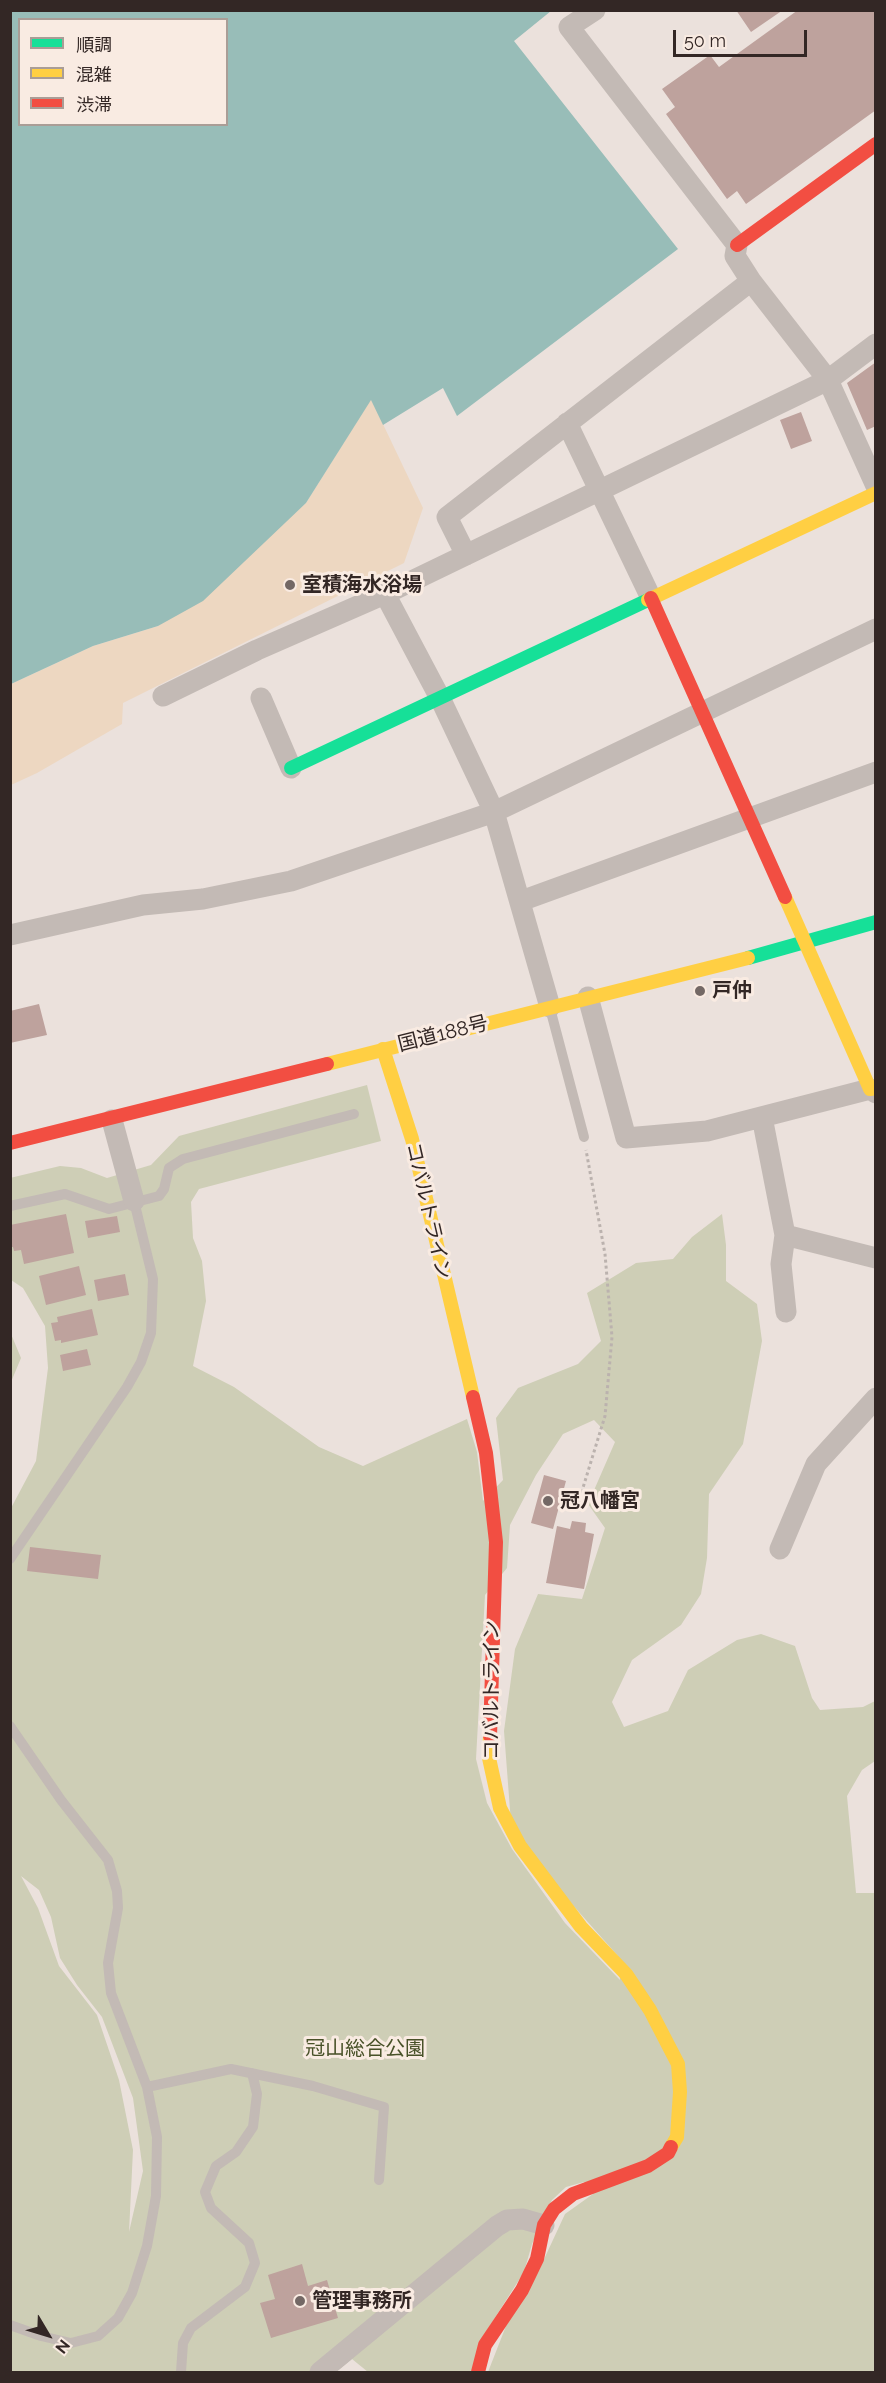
<!DOCTYPE html>
<html>
<head>
<meta charset="utf-8">
<style>
	body { margin:0 }
	#map { position:relative; width:886px; height:2383px; overflow:hidden; background:#ebe1dc; font-family:Raleway,"Noto Sans JP",sans-serif }
	canvas { display:block }
	.frame { position:absolute; inset:0; border:12px solid #332725; pointer-events:none }
	.legend { position:absolute; left:18px; top:18px; width:210px; height:108px; box-sizing:border-box; background:#f9ebe2; border:2px solid #aa9d96; margin:0; padding:8px 10px; list-style:none; font-size:18px; color:#332725 }
	.legend li { display:flex; align-items:center; gap:12px; height:30px }
	.legend b { width:30px; border:2px solid #aa9d96 }
	.north { position:absolute; left:18px; top:2305px; width:60px; height:60px; -webkit-text-stroke:4px #f9ebe2; paint-order:stroke; rotate:128deg; font-size:16px; font-weight:700; line-height:24px; text-align:center; color:#332725 }
	.north::after { content:''; display:block; margin:auto; width:21px; height:27px; background:#332725; clip-path:polygon(50% 0,100% 100%,50% 72%,0 100%) }
	.scale { position:absolute; left:673px; top:30px; width:134px; height:27px; box-sizing:border-box; border:3px solid #332725; border-top:0; padding-left:8px; font-size:18px; line-height:21px; white-space:nowrap; color:#332725; -webkit-text-stroke:4px #f9ebe2; paint-order:stroke }
</style>
</head>
<body>
<div id="map">
<canvas width="886" height="2383"></canvas>
<div class="frame"></div>
<ul class="legend">
<li><b style="height:8px;background:#16e098"></b>順調</li>
<li><b style="height:8px;background:#ffcf43"></b>混雑</li>
<li><b style="height:8px;background:#f24e42"></b>渋滞</li>
</ul>
<div class="north">N</div>
<div class="scale">50 m</div>
</div>
<script>
const context = document.querySelector('canvas').getContext('2d');
context.lineJoin = 'round';
function paint(path, color) { context.fillStyle = color; context.fill(path, 'evenodd'); }
const toPath = rows => new Path2D(rows.map(r => 'M' + r).join(''));
function stroke(path, color, width, dash) { context.strokeStyle = color; context.lineWidth = width; context.lineCap = dash ? 'butt' : 'round'; context.setLineDash(dash || []); context.stroke(path); }
function label(font, color, halo, rows, align = 'center') {
  context.font = font + ' Raleway,"Noto Sans JP",sans-serif'; context.lineWidth = 6; context.setLineDash([]); context.textBaseline = 'middle'; context.strokeStyle = halo; context.fillStyle = color; for (const [text, x, y, turn = 0] of rows) {
    context.save(); context.translate(x, y); context.rotate((+turn || 0) * Math.PI / 180); context.textAlign = isNaN(turn) ? turn : align; if (halo) context.strokeText(text, 0, 0); context.fillText(text, 0, 0); context.restore();
  }
}
const green = toPath([
	[367,1085,381,1141,199,1189,191,1202,193,1238,202,1261,206,1301,193,1366,234,1387,319,1447,363,1466,467,1419,477,1452,483,1501,503,1480,496,1418,518,1388,578,1364,601,1341,587,1293,636,1263,673,1259,692,1237,722,1214,726,1245,726,1281,757,1304,762,1341,743,1444,709,1494,707,1558,701,1594,681,1625,632,1660,612,1702,624,1727,668,1711,688,1670,737,1640,761,1634,795,1646,812,1698,820,1710,863,1707,875,1701,875,1761,862,1770,847,1796,856,1893,875,1893,875,2372,488,2372,506,2326,539,2270,565,2214,593,2194,584,2182,566,2187,552,2200,532,2244,524,2272,482,2338,474,2372,368,2372,352,2359,336,2372,11,2372,10,1510,36,1461,48,1368,45,1326,23,1288,11,1280,10,1178,60,1166,81,1168,107,1178,151,1165,179,1136],
	[594,1420,615,1442,588,1504,605,1528,582,1599,538,1594,515,1649,504,1731,511,1823,554,1884,618,1956,620,1980,565,1923,512,1849,487,1803,476,1759,485,1595,507,1568,510,1525,536,1475,563,1434],
	[21,1876,39,1890,51,1917,60,1958,77,1985,102,2017,133,2098,143,2171,129,2232,133,2150,119,2080,97,2015,59,1966,38,1908],
	[11,1334,21,1358,11,1382,10,1382]
]);
const sand = toPath([
	[371,399,423,508,404,563,123,703,122,724,37,773,11,785,11,684,93,646,158,626,306,503]
]);
const water = toPath([
	[11,10,551,11,514,41,678,249,457,416,443,388,383,425,371,400,306,503,203,601,158,626,93,646,11,684],
	[20,20,226,20,226,124,20,124]
]);
const building = toPath([
	[736,10,783,10,751,32],
	[798,10,874,10,876,110,746,204,737,191,727,199,666,114,675,107,662,89,710,55,719,67],
	[876,362,876,426,867,430,847,383],
	[801,412,812,441,791,449,780,420],
	[39,1004,47,1035,10,1043,10,1011],
	[66,1214,74,1253,24,1264,21,1250,14,1251,13,1247,10,1247,10,1225],
	[117,1216,120,1232,88,1238,85,1221],
	[79,1266,86,1295,46,1305,39,1276],
	[125,1274,129,1295,98,1301,94,1280],
	[92,1309,98,1335,61,1343,61,1340,55,1341,51,1323,58,1322,57,1317],
	[87,1349,91,1365,63,1371,60,1355],
	[544,1475,566,1481,553,1529,531,1523],
	[572,1521,586,1523,585,1532,594,1534,584,1589,546,1583,557,1526,570,1529],
	[30,1547,101,1555,98,1579,27,1571],
	[302,2264,308,2286,327,2280,338,2318,271,2338,260,2303,275,2299,268,2275]
]);
const path = toPath([
	[578,1504,605,1416,612,1337,605,1254,586,1150]
]);
const lane = toPath([
	[551,1012,584,1137],
	[10,1206,65,1194,109,1209,159,1196,164,1189,169,1168,183,1159,354,1114],
	[10,1559,127,1387,141,1362,151,1333,153,1279,134,1201],
	[10,1726,61,1800,108,1860,117,1891,118,1908,108,1963,111,1993,147,2087,157,2137,156,2196,147,2246,132,2293,118,2318,98,2336,71,2343,41,2336,10,2325],
	[147,2087,231,2069,313,2086,384,2107,379,2180],
	[181,2372,183,2343,191,2328,245,2287,255,2263,249,2243,211,2208,205,2192,216,2166,236,2152,253,2127,257,2094,252,2073]
]);
const street = toPath([
	[595,10,569,27,737,245,735,256,751,281,828,380,876,486],
	[567,423,651,598],
	[466,555,447,517,751,281],
	[385,594,440,698,494,812,550,1007],
	[163,696,257,650,385,594,828,380,876,344],
	[261,698,291,768],
	[521,901,876,772],
	[10,935,143,905,203,899,291,881,494,812,876,629],
	[588,997,626,1138,707,1131,870,1089,876,1093],
	[762,1117,785,1235,781,1264,786,1312],
	[112,1120,134,1201],
	[785,1235,876,1258],
	[780,1549,816,1464,876,1398],
	[320,2372,497,2226,507,2220,523,2219,544,2225]
]);
const fast = toPath([
	[291,768,648,600],
	[748,958,876,922]
]);
const slow = toPath([
	[648,600,876,493],
	[785,897,870,1089,876,1088],
	[383,1049,412,1139,473,1397],
	[327,1064,748,958],
	[490,1736,489,1758,500,1808,520,1846,581,1927,626,1974,650,2010,678,2064,680,2092,677,2137,671,2147]
]);
const jam = toPath([
	[737,245,876,144],
	[651,598,785,897],
	[10,1143,327,1064],
	[473,1397,486,1453,496,1542,490,1736],
	[478,2372,485,2345,522,2290,537,2259,544,2225,554,2209,573,2194,648,2166,668,2153,671,2147]
]);
const markers = [
	[290,585,6,"#736865"],
	[700,991,6,"#736865"],
	[548,1501,6,"#736865"],
	[300,2301,6,"#736865"]
];
const poiNames = [
	["室積海水浴場",302,585],
	["戸仲",712,991],
	["冠八幡宮",560,1501],
	["管理事務所",312,2301]
];
const streetNames = [
	["国道188号",443,1034,-14],
	["コバルトライン",428,1211,77],
	["コバルトライン",492,1690,-90]
];
const parkNames = [
	["冠山総合公園",365,2049]
];
paint(green, '#ceceb6');
paint(sand, '#edd7c1');
paint(water, '#98bdb8');
paint(building, '#bea29d');
stroke(path, '#bbb2ae', 3, [3, 3]);
stroke(lane, '#c3bab5', 10);
stroke(street, '#c3bab5', 21);
stroke(fast, '#16e098', 14);
stroke(slow, '#ffcf43', 14);
stroke(jam, '#f24e42', 14);
for (const [x, y, r, color] of markers) { const dot = new Path2D(); dot.arc(x, y, r, 0, 2 * Math.PI); context.fillStyle = color; context.fill(dot); stroke(dot, '#f9ebe2', 2); }
label('bold 20px', '#332725', '#f9ebe2', poiNames, 'left');
label('20px', '#332725', '#f9ebe2', streetNames);
label('20px', '#485128', '#f9ebe2', parkNames);
</script>
</body>
</html>
